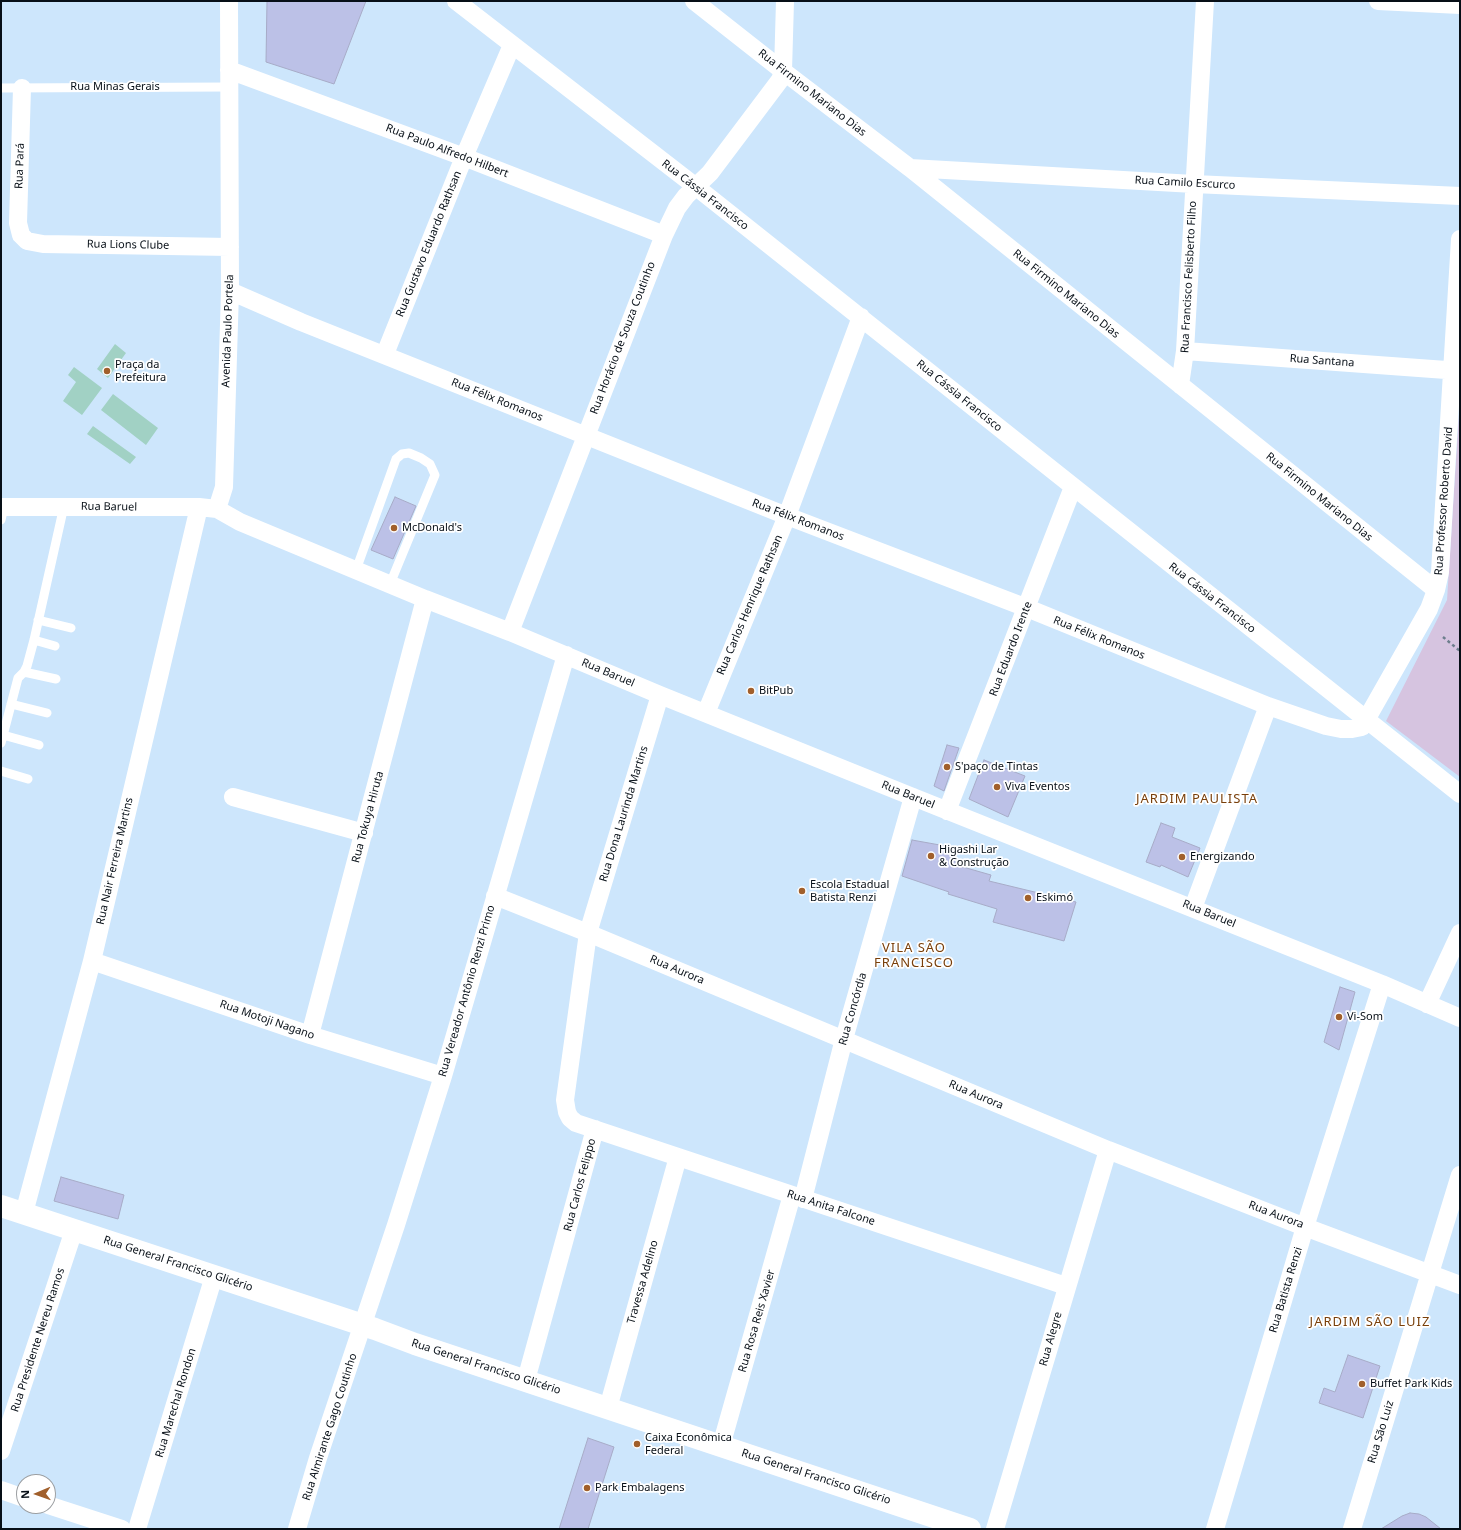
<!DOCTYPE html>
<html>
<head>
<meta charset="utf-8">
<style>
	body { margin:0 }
	#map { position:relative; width:1461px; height:1530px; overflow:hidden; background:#cde6fc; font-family:"Noto Sans",sans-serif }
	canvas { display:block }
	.frame { position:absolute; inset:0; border:2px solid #070f17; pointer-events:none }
	.north { position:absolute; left:16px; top:1474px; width:40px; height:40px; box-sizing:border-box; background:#fff; border:1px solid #9c9fa2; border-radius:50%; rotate:268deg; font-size:11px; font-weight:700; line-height:16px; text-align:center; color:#070f17 }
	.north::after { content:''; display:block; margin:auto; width:14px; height:18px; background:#a15f2b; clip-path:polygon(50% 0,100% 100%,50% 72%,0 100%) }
</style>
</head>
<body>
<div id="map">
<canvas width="1461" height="1530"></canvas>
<div class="frame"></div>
<div class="north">N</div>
</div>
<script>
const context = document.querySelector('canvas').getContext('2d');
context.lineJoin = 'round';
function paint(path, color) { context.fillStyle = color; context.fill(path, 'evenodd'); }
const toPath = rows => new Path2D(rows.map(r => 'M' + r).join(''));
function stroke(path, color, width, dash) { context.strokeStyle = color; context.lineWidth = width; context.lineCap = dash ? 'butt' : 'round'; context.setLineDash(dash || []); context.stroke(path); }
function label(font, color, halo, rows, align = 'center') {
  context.font = font + ' "Noto Sans",sans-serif'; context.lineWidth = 3.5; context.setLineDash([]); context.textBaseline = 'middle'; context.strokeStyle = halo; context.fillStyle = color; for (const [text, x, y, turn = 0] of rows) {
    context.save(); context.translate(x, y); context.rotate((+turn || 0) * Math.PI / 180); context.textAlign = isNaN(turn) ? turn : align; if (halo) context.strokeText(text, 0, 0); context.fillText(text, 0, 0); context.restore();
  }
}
const green = toPath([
	[1460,398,1460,777,1386,721,1447,600]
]);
const water = toPath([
	[115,344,126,353,108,378,97,369],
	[74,367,102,388,82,415,63,401,76,382,68,375],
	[113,394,158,428,146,445,101,410],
	[93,426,136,457,130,464,87,434]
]);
const building = toPath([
	[267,1,366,1,334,84,266,62,267,1],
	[395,497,416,506,393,559,371,550,395,497],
	[947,745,959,748,944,791,934,786,947,745],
	[984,760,1025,776,1008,817,969,799,984,760],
	[1161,823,1175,828,1172,837,1200,848,1188,877,1161,865,1160,867,1146,862,1161,823],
	[912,840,951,847,956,865,991,875,989,881,1076,902,1064,941,993,922,997,909,948,894,949,892,902,876,912,840],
	[1340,987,1355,992,1339,1050,1324,1042,1340,987],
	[61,1177,124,1195,118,1219,54,1201,61,1177],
	[1348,1355,1380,1366,1363,1418,1319,1403,1324,1388,1335,1392,1348,1355],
	[588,1438,614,1447,588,1529,559,1529,588,1438],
	[1410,1513,1419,1514,1426,1517,1441,1529,1381,1529,1402,1516,1410,1513]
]);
const path = toPath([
	[1443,637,1460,651]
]);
const service = toPath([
	[1,88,229,87],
	[1,520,4,507],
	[356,570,396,459,402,454,409,453,421,458,430,464,435,475,390,584],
	[38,620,71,628],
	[34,640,55,646],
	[24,672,56,679],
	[11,704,47,713],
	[3,735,39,745],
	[1,743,18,678,24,672,27,666,34,640,64,506],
	[1,771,28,779]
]);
const minor = toPath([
	[456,1,695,186,1460,794],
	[694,1,783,71,910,168,1436,590],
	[1378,1,1460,5],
	[229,70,464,157,664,235],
	[22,88,18,223,21,235,27,241,43,244,230,247],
	[910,168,1194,184,1460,196],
	[230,291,301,322,787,516,1027,608,1268,706,1326,726,1341,729,1352,729,1362,727,1366,720,1429,609,1436,590,1440,572,1460,239],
	[1185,351,1460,371],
	[385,354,464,157,512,45],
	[1180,385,1185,351,1205,1],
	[1,507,199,507,217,509,240,522,425,599,510,632,660,695,913,797,1382,984,1460,1018],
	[217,509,224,487,230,291,229,1],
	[510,632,664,235,677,208,686,196,710,173,780,80,783,71,785,1],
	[660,695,588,933,565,1100,567,1112,570,1118,576,1123,1066,1286],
	[706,713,787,516,861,317],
	[233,797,364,833],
	[947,811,1073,487],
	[495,896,588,933,1108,1150,1305,1227,1460,1285],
	[1193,908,1268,706],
	[92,961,310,1035,443,1076],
	[1427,1004,1460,933],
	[310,1035,425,599],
	[803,1199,844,1039,913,797],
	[24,1213,92,961,199,507],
	[526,1380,595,1129],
	[608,1408,678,1157],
	[721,1446,792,1195],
	[1,1451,74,1230],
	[1,1490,24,1498],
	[48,1505,122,1529],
	[137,1529,214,1276],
	[297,1529,318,1458,396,1225,443,1076,566,655],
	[995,1529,1108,1150],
	[1215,1529,1305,1227,1382,984],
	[1352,1529,1460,1175]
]);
const secondary = toPath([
	[1,1206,375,1329,415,1344,970,1529]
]);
const markers = [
	[107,371,4,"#a15f2b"],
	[394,528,4,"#a15f2b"],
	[751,691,4,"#a15f2b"],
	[947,767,4,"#a15f2b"],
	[997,787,4,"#a15f2b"],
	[931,856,4,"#a15f2b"],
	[1182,857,4,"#a15f2b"],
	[802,891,4,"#a15f2b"],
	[1028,898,4,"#a15f2b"],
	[1339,1017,4,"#a15f2b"],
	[1362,1384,4,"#a15f2b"],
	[637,1444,4,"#a15f2b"],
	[587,1488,4,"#a15f2b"]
];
const streetNames = [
	["Rua Minas Gerais",115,87],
	["Rua Firmino Mariano Dias",812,93,38],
	["Rua Paulo Alfredo Hilbert",447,151,21],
	["Rua Pará",20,166,-88],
	["Rua Camilo Escurco",1185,183,3],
	["Rua Cássia Francisco",705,195,38],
	["Rua Gustavo Eduardo Rathsan",429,244,-68],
	["Rua Lions Clube",128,245,1],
	["Rua Francisco Felisberto Filho",1189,277,-87],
	["Rua Firmino Mariano Dias",1066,294,39],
	["Avenida Paulo Portela",228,331,-88],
	["Rua Horácio de Souza Coutinho",623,338,-69],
	["Rua Santana",1322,361,4],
	["Rua Cássia Francisco",959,396,39],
	["Rua Félix Romanos",497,400,22],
	["Rua Firmino Mariano Dias",1319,497,39],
	["Rua Professor Roberto David",1444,501,-86],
	["Rua Baruel",109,507,1],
	["Rua Félix Romanos",798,520,21],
	["Rua Cássia Francisco",1212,598,38],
	["Rua Carlos Henrique Rathsan",750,605,-67],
	["Rua Félix Romanos",1099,638,22],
	["Rua Eduardo Irente",1011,649,-69],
	["Rua Baruel",608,673,23],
	["Rua Baruel",908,795,22],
	["Rua Dona Laurinda Martins",624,814,-73],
	["Rua Tokuya Hiruta",368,817,-75],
	["Rua Nair Ferreira Martins",115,861,-77],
	["Rua Baruel",1209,914,22],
	["Rua Aurora",677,970,23],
	["Rua Vereador Antônio Renzi Primo",467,991,-74],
	["Rua Concórdia",853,1009,-74],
	["Rua Motoji Nagano",267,1020,19],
	["Rua Aurora",976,1095,23],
	["Rua Carlos Felippo",580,1185,-75],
	["Rua Anita Falcone",831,1208,18],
	["Rua Aurora",1276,1215,21],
	["Rua General Francisco Glicério",178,1264,18],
	["Travessa Adelino",643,1282,-74],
	["Rua Batista Renzi",1286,1290,-73],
	["Rua Rosa Reis Xavier",757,1321,-74],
	["Rua Alegre",1051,1339,-74],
	["Rua Presidente Nereu Ramos",38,1340,-72],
	["Rua General Francisco Glicério",486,1367,18],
	["Rua Marechal Rondon",176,1403,-73],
	["Rua Almirante Gago Coutinho",330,1427,-72],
	["Rua São Luiz",1381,1432,-73],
	["Rua General Francisco Glicério",816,1477,18]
];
const poiNames = [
	["Praça da",115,365],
	["Prefeitura",115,378],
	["McDonald's",402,528],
	["BitPub",759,691],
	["S'paço de Tintas",955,767],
	["Viva Eventos",1005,787],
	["Higashi Lar",939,850],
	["& Construção",939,863],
	["Energizando",1190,857],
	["Escola Estadual",810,885],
	["Batista Renzi",810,898],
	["Eskimó",1036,898],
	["Vi-Som",1347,1017],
	["Buffet Park Kids",1370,1384],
	["Caixa Econômica",645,1438],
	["Federal",645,1451],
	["Park Embalagens",595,1488]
];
const quarterNames = [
	["JARDIM PAULISTA",1197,799],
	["VILA SÃO",914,948],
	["FRANCISCO",914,963],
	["JARDIM SÃO LUIZ",1370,1322]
];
paint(green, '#d6c4e0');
paint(water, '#a1d1c4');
paint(building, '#bcc1e7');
stroke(building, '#a7abc7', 1);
stroke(path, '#6d7e8d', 2.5, [3, 3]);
stroke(service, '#fff', 9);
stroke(minor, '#fff', 18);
stroke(secondary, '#fff', 22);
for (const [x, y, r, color] of markers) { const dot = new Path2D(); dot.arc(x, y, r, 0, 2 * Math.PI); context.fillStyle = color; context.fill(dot); stroke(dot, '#fff', 1.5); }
label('11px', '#070f17', '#fff', streetNames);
label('11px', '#070f17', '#fff', poiNames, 'left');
context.letterSpacing = '1px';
label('13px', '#793f0a', '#fff', quarterNames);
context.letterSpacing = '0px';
</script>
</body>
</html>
